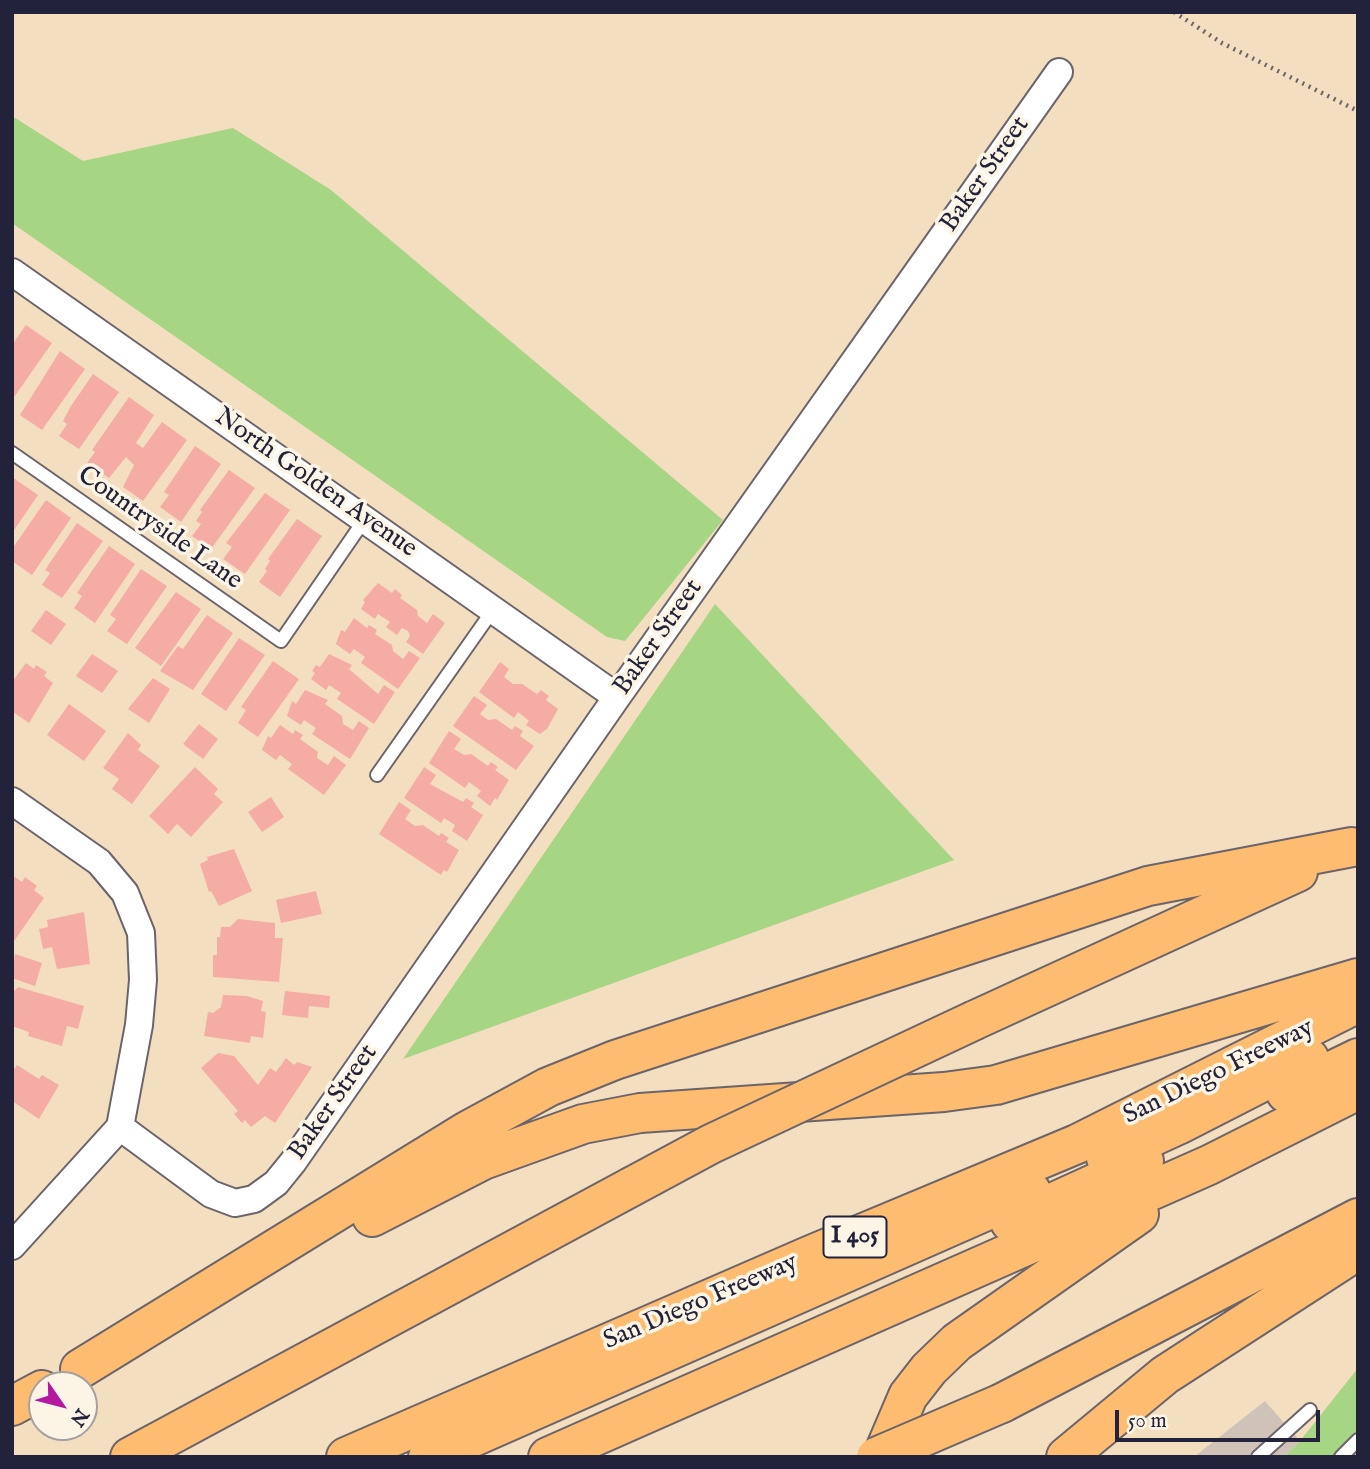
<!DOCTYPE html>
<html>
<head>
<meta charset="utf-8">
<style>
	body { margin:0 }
	#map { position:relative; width:1370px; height:1469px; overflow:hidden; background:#f3dec0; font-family:"IM FELL English",serif }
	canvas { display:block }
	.frame { position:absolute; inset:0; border:14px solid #22223b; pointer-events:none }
	.north { position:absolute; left:28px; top:1371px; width:70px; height:70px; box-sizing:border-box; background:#fcf5e5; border:2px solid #a5a1a1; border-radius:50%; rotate:125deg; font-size:19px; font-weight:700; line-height:28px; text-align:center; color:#22223b }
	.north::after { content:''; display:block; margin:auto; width:24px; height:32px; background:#b5179e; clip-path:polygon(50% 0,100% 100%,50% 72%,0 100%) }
	.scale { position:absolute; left:1115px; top:1410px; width:205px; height:32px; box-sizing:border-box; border:4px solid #22223b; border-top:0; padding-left:9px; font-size:21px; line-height:24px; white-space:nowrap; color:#22223b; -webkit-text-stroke:5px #fcf5e5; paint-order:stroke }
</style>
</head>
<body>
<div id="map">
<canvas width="1370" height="1469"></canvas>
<div class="frame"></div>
<div class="north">N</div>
<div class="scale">50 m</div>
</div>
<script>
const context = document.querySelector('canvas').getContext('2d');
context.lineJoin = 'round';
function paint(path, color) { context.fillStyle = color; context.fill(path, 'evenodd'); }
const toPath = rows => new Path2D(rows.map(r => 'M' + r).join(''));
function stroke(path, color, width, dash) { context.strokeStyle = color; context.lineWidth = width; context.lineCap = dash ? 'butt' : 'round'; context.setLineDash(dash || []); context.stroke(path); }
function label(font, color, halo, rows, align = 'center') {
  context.font = font + ' "IM FELL English",serif'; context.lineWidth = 7; context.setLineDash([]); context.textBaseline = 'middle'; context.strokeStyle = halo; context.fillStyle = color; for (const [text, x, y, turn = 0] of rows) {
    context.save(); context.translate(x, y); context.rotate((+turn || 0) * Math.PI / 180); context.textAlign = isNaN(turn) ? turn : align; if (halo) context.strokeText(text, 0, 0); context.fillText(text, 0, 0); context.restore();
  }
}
const industrial = toPath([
	[1265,1401,1300,1441,1284,1457,1194,1457]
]);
const green = toPath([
	[12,116,83,161,233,128,331,190,723,520,625,641,607,637,12,223],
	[715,604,954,860,403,1059],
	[1358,1368,1358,1457,1284,1457,1300,1441]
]);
const building = toPath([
	[26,325,52,343,12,400,12,345],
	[60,351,85,369,42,430,20,415],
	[93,374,119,392,79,449,59,436,67,424,63,421,71,406],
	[129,397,154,415,136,443,143,448,162,422,187,440,143,501,123,487,134,465,126,457,109,478,87,463,95,452,92,450],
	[195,446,221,464,181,522,160,507,169,495,164,492],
	[229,470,255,488,211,549,192,536,201,524,196,521,202,512,200,510],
	[12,477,38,495,12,533],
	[265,493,290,510,245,574,223,559,232,547,226,543],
	[46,500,71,518,32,575,12,561,12,549],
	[297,519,322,536,280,597,259,582,267,571,265,569,270,561,268,559],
	[77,523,103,541,62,598,42,585,50,573,45,570],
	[109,546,135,564,95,623,74,608,82,596,77,593],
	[141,569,167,586,127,644,107,631,116,619,110,615],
	[378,583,392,593,395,589,402,595,400,598,417,610,418,616,427,623,433,614,445,623,423,654,406,642,410,636,408,631,402,628,397,635,386,627,390,622,378,614,375,619,361,609,365,602,363,600],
	[176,592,201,609,161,666,135,648],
	[46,610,66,624,51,645,31,631],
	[207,615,233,633,193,690,160,671,178,646,183,649],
	[354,618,367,628,369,625,377,630,375,634,392,645,393,651,403,659,409,651,420,658,398,689,361,663,365,657,354,649,350,654,336,644,341,630,345,632],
	[239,638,265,655,226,711,201,694],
	[92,654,118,671,102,693,76,676],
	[329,654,352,665,349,669,378,694,384,685,395,692,374,724,337,699,341,693,329,685,326,690,311,679,315,673,312,671,316,665,320,667],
	[273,661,299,679,258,737,238,723,246,710,241,707],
	[500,662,509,669,504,677,513,684,522,684,537,694,541,690,549,696,546,700,558,709,547,729,540,734,526,725,529,721,518,712,514,718,479,692],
	[26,663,34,669,36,665,47,672,44,676,53,683,29,723,12,711,12,682],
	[153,678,170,689,149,723,128,709],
	[305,690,328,700,325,704,342,716,343,724,353,730,359,721,369,728,350,759,312,734,316,728,304,720,301,725,287,716,292,701,296,704],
	[474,696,487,705,480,714,488,720,496,719,512,730,515,726,523,731,520,736,534,746,516,770,453,726],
	[69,704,106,731,84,761,47,735],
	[199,724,218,739,203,759,183,744],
	[280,725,293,734,295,730,303,735,300,739,318,752,317,758,328,765,334,756,346,765,324,795,288,769,292,764,280,755,276,760,262,750,268,736,271,738],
	[449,731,461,739,454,749,464,755,471,754,488,766,491,762,498,767,495,770,509,780,497,800,495,798,490,806,477,796,481,791,469,782,465,788,429,763],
	[128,733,141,745,138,750,160,766,132,804,112,789,119,779,103,768],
	[195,767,218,789,214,794,223,802,191,837,177,824,168,834,149,816],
	[424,767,436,775,430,784,463,802,466,798,474,803,471,807,483,815,467,841,452,831,455,825,444,818,441,823,404,798],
	[271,797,284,817,262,832,248,812],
	[399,802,411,810,405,819,415,826,423,825,439,836,441,833,449,838,446,842,459,850,447,872,444,870,441,875,379,834],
	[234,849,252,891,219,906,211,891,209,892,200,864,208,860,207,857],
	[12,875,22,882,25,877,37,886,34,890,44,898,12,944],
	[316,891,322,914,281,923,276,900],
	[84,912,90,964,57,969,52,947,43,949,39,929,48,927,47,920],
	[238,919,275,923,275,938,283,938,279,982,213,977,213,955,217,955,217,937,220,937,221,927,230,927],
	[15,954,42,963,35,986,12,978],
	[18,987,84,1006,78,1029,67,1026,62,1046,28,1036,29,1032,12,1026,12,993],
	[285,991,330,996,329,1008,309,1006,308,1018,282,1015],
	[223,995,247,996,263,1001,261,1011,266,1012,263,1038,251,1036,250,1043,204,1036,208,1012,213,1013,221,1007],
	[218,1053,234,1056,258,1085,270,1068,276,1072,286,1058,294,1065,297,1062,312,1067,275,1123,265,1116,251,1127,245,1120,242,1123,234,1114,238,1111,201,1068],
	[17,1065,39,1079,42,1075,59,1085,39,1119,12,1101,12,1072]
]);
const path = toPath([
	[1174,12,1222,43,1358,111]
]);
const service = toPath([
	[12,453,281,641,365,519],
	[377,775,493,610],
	[1258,1457,1310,1410],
	[1341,1457,1358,1440]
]);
const minor = toPath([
	[12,272,617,697],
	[12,801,99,862,125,893,141,933,143,980,139,1025,120,1127],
	[120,1127,211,1194,235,1203,254,1199,276,1183,293,1162,617,697,1059,72],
	[12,1246,120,1127]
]);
const motorway = toPath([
	[975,1020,1298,872],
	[1286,1093,1358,1058],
	[1106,1158,1178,1125,1309,1058],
	[372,1217,483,1160,583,1124,640,1113,944,1092,996,1085,1358,978],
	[1010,1222,1144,1161],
	[80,1369,467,1131,548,1087,615,1060,1148,886,1352,847],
	[1002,1403,1358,1218],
	[12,1406,42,1390],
	[130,1457,631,1187],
	[346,1457,811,1255,1077,1144,1358,1003],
	[428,1457,1031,1191],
	[548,1457,1209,1165,1358,1090],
	[882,1457,908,1396,929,1369,957,1342,1139,1214],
	[1066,1457,1165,1375,1358,1250]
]);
const motorwayBridge = toPath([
	[631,1187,711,1144,975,1020],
	[876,1457,1002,1403]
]);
const shields = [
	[855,1237,63]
];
const shieldNames = [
	["I 405",855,1237]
];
const streetNames = [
	["Baker Street",986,175,-55],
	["North Golden Avenue",315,484,35],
	["Countryside Lane",159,529,35],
	["Baker Street",659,638,-55],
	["San Diego Freeway",1219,1073,-26],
	["Baker Street",334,1103,-55],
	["San Diego Freeway",701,1303,-23]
];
paint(industrial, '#cec2b9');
paint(green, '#a6d583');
paint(building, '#f5aca4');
stroke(service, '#6b646a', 16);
stroke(minor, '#6b646a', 30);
stroke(motorway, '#6b646a', 42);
stroke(path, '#6b646a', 4.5, [2, 5]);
stroke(service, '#fff', 12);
stroke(minor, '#fff', 26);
stroke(motorway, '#febc70', 38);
stroke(motorwayBridge, '#6b646a', 42, []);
stroke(motorwayBridge, '#febc70', 38);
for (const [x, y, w] of shields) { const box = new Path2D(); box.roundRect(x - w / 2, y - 20.5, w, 41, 5); context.fillStyle = '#fcf5e5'; context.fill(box); stroke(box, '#22223b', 2); }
label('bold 24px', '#22223b', null, shieldNames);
label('26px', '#22223b', '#fcf5e5', streetNames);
</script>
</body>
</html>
